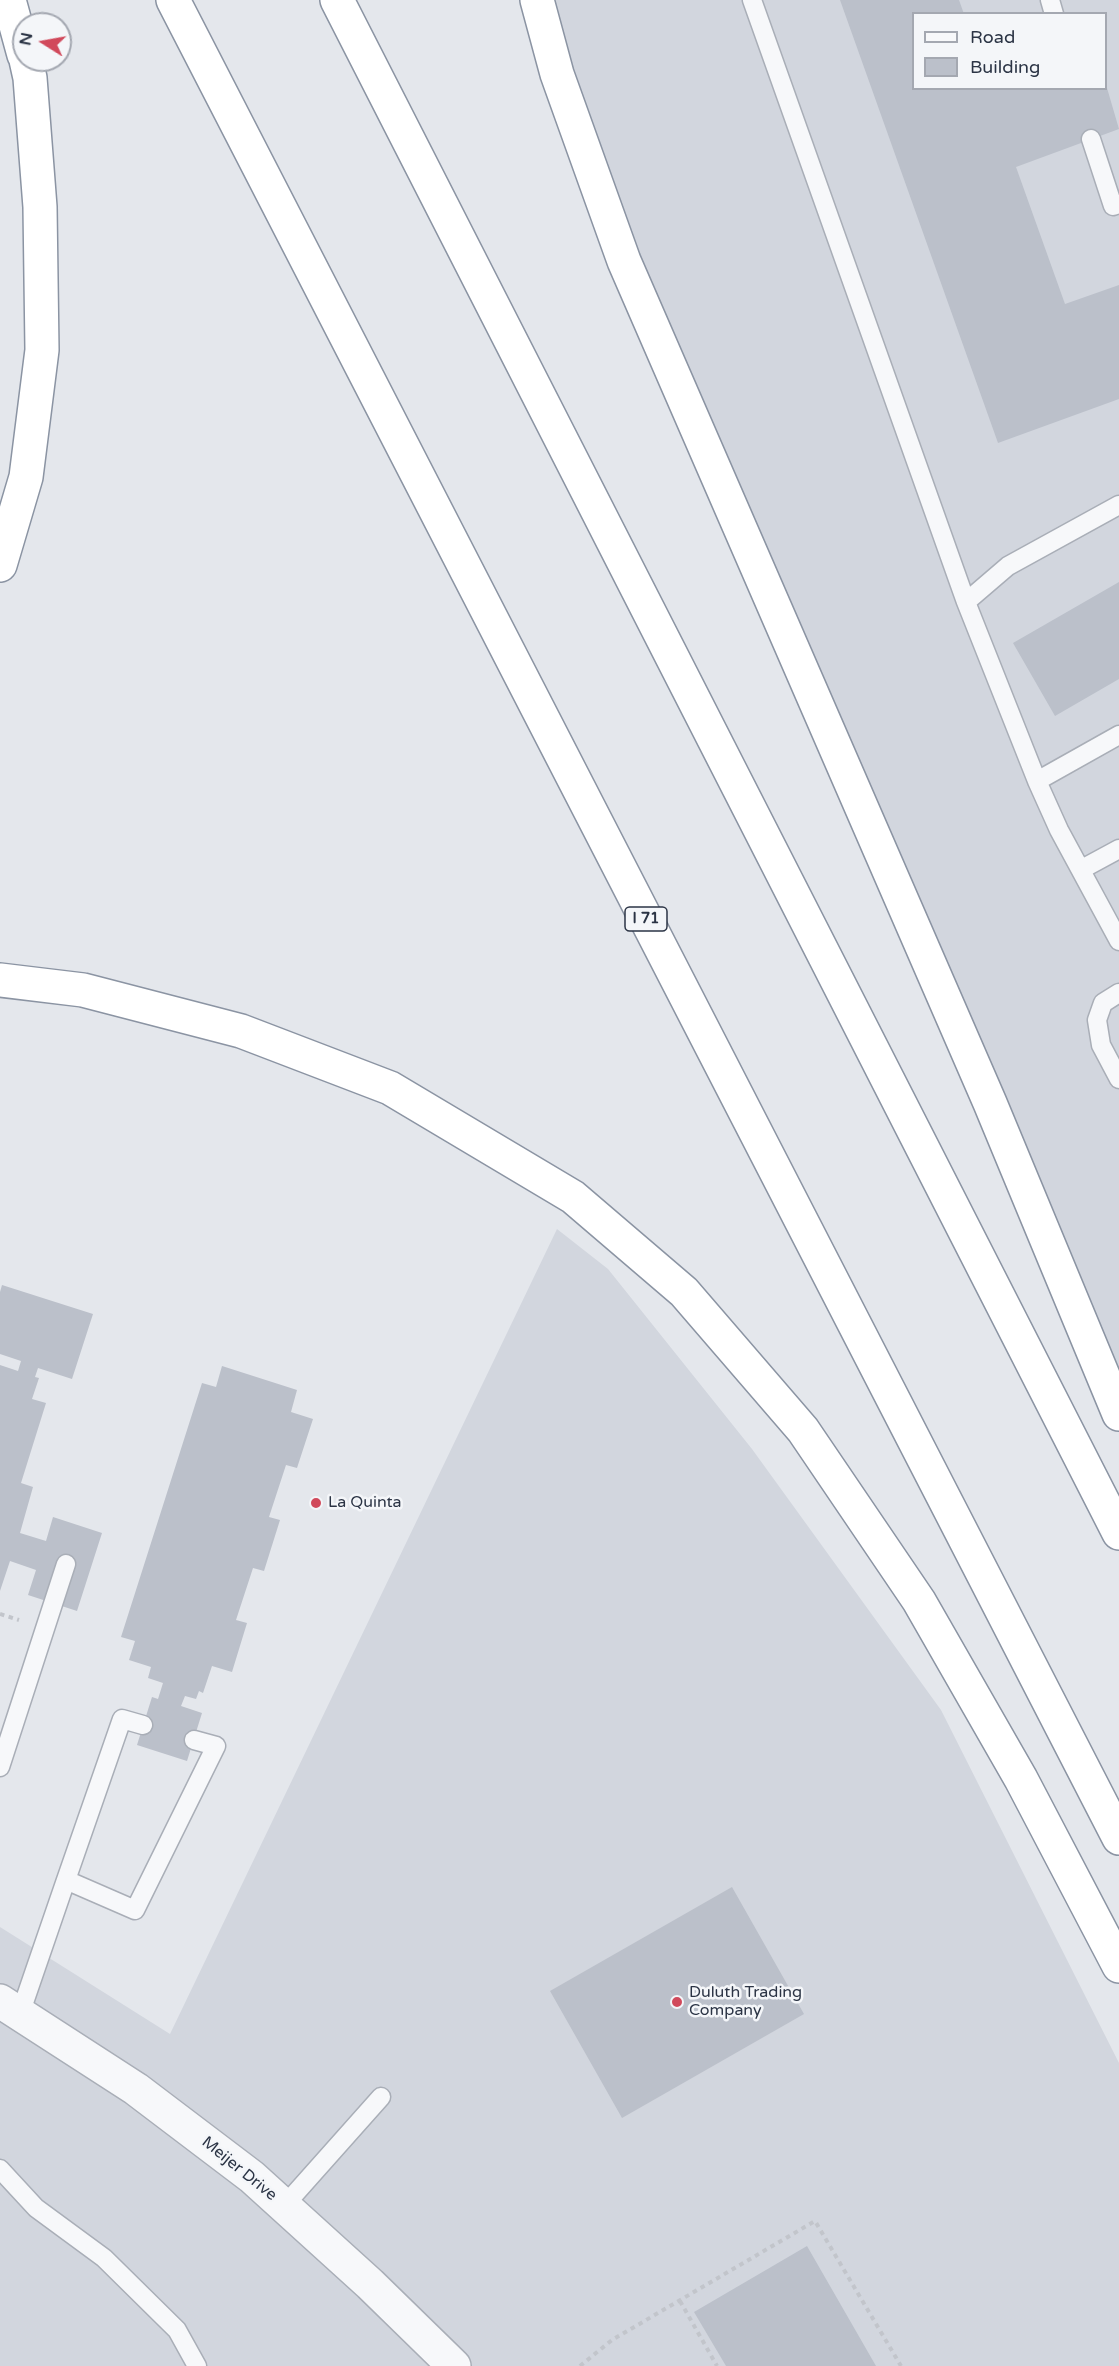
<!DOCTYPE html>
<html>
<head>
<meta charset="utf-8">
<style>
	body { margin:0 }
	#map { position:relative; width:1119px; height:2366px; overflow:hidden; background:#e4e7ec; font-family:"Varela Round",sans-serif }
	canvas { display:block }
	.legend { position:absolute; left:912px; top:12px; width:195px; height:78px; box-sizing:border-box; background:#f4f6f9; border:2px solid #a4a8b1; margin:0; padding:8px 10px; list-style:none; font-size:18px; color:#2b3445 }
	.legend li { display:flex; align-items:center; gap:12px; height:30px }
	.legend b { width:30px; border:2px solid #a4a8b1 }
	.north { position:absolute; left:12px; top:12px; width:60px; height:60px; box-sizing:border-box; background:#f4f6f9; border:2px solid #a4a8b1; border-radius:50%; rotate:281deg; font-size:16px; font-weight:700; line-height:24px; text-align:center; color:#2b3445 }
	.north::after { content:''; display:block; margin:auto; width:21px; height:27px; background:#d1495b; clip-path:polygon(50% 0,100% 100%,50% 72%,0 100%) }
</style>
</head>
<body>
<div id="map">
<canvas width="1119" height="2366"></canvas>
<ul class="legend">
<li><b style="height:8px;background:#f7f8fa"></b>Road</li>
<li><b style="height:16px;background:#bbc0ca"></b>Building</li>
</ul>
<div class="north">N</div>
</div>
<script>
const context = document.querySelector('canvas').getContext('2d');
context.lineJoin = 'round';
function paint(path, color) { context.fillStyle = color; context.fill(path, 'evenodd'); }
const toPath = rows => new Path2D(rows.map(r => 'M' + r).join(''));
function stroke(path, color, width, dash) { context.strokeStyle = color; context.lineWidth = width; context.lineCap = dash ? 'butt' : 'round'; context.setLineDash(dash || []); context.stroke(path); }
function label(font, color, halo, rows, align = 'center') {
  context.font = font + ' "Varela Round",sans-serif'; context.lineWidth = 5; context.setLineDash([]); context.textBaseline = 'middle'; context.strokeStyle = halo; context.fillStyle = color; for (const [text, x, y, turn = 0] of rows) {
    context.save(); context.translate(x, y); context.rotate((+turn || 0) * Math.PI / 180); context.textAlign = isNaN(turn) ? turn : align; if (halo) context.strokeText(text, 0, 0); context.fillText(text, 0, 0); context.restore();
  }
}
const built = toPath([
	[537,0,1119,0,1119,1414,624,261],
	[914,14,1106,14,1106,88,914,88],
	[557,1229,608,1269,752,1449,941,1710,1119,2063,1119,2366,0,2366,0,1927,170,2034]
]);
const building = toPath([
	[840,0,959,0,964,14,914,14,914,88,1107,88,1119,129,1016,167,1065,304,1119,285,1119,399,998,443],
	[1119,582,1119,679,1055,716,1013,643],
	[2,1285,93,1314,72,1379,38,1368,35,1377,39,1378,32,1399,46,1403,21,1483,33,1487,20,1533,46,1541,53,1517,102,1533,77,1611,28,1595,36,1570,10,1561,0,1591,0,1365,18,1371,21,1361,0,1354,0,1292],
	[222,1366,297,1390,291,1412,313,1419,297,1468,286,1465,269,1517,280,1520,264,1571,253,1568,236,1620,247,1623,232,1672,212,1666,203,1693,199,1691,196,1699,185,1696,181,1706,202,1713,187,1761,137,1745,152,1697,158,1699,163,1683,148,1678,151,1667,129,1660,135,1641,121,1637,202,1383,216,1387],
	[732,1887,804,2014,622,2118,550,1991],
	[807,2246,876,2366,726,2366,694,2312]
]);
const path = toPath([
	[0,1614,19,1620],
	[680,2301,717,2366],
	[580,2366,612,2340,815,2221,901,2366]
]);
const service = toPath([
	[752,0,966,602],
	[1050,0,1054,14],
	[1091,139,1113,206,1119,204],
	[1119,505,1008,566,966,602,1037,781,1059,830,1119,941],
	[1037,781,1119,735],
	[1082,869,1119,849],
	[1119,993,1103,1003,1097,1020,1101,1045,1119,1079],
	[0,1767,66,1564],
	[66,1880,122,1719,143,1725],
	[20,2014,66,1880,135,1910,216,1746,194,1740],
	[0,2169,36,2208,104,2258,177,2330,197,2366],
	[284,2206,381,2097]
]);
const minor = toPath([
	[0,2001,136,2089,252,2177,370,2284,454,2366]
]);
const motorway = toPath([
	[9,0,24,55],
	[173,0,1119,1838],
	[337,0,1119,1533],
	[537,0,557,74,624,261,990,1103,1119,1414],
	[0,565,26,477,42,350,40,207,30,78,26,60],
	[0,980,83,990,241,1031,390,1088,573,1197,684,1292,803,1430,919,1601,1021,1779,1119,1966]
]);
const markers = [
	[316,1503,6,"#d1495b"],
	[677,2002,6,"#d1495b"]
];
const shields = [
	[646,919,42]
];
const shieldNames = [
	["I 71",646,919]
];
const poiNames = [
	["La Quinta",328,1503],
	["Duluth Trading",689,1993],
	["Company",689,2011]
];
const streetNames = [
	["Meijer Drive",239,2169,39]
];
paint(built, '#d2d6de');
paint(building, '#bbc0ca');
stroke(service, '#a9aeb7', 21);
stroke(minor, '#a9aeb7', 36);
stroke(motorway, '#8b94a3', 36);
stroke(path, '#c2c5cb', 4, [4.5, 4.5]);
stroke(service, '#f7f8fa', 18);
stroke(minor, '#f7f8fa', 33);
stroke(motorway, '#fff', 33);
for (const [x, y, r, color] of markers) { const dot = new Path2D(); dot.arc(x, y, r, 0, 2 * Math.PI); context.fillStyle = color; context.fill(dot); stroke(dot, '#f4f6f9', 2); }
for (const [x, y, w] of shields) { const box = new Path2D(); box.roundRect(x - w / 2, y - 12, w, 24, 4.5); context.fillStyle = '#f4f6f9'; context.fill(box); stroke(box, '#2b3445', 1.5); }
label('bold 15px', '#2b3445', null, shieldNames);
label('16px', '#2b3445', '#f4f6f9', poiNames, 'left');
label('16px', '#2b3445', '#f4f6f9', streetNames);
</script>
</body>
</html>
